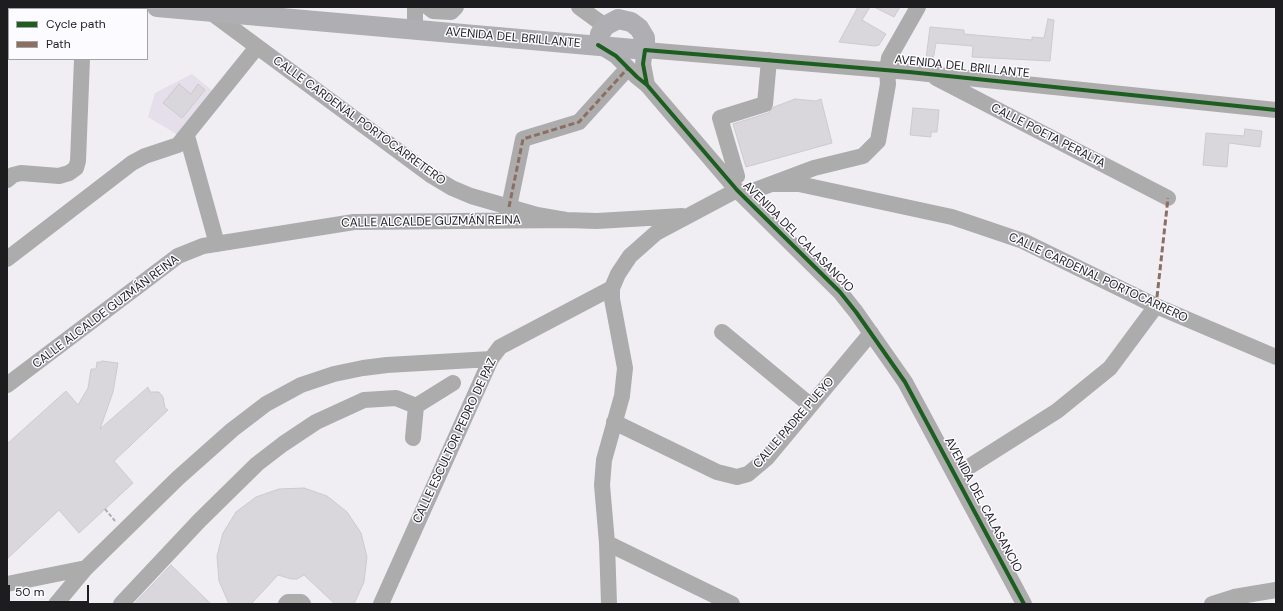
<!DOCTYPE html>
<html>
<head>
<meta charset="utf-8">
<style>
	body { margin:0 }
	#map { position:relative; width:1283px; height:611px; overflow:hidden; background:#f0eef3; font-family:"DM Sans",sans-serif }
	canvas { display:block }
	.frame { position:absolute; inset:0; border:8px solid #1d1c1f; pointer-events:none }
	.legend { position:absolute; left:8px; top:8px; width:140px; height:52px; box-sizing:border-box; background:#fcfbff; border:1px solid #a3a2a5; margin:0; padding:5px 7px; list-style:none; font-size:12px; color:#1d1c1f }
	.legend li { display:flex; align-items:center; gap:8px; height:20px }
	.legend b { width:20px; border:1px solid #a3a2a5 }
	.scale { position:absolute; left:8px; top:585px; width:81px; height:18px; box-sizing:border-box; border:2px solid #1d1c1f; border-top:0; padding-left:5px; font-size:12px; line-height:14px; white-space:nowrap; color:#1d1c1f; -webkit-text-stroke:3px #fcfbff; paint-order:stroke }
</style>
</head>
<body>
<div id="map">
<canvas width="1283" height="611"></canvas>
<div class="frame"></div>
<ul class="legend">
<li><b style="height:5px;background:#1b5e20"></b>Cycle path</li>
<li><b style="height:5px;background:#8d6e63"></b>Path</li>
</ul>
<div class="scale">50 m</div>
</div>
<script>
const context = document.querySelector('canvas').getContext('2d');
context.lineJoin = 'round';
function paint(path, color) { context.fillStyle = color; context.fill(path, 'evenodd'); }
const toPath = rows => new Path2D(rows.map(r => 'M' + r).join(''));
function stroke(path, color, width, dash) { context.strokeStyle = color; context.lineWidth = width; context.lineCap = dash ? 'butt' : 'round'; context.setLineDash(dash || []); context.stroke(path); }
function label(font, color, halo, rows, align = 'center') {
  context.font = font + ' "DM Sans",sans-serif'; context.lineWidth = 3; context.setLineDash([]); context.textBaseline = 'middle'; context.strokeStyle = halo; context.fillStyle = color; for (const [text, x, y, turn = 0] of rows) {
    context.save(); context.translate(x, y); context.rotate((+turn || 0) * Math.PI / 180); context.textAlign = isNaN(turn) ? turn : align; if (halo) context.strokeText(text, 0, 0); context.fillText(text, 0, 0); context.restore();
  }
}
const built = toPath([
	[192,74,214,92,178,135,148,117,155,93]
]);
const building = toPath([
	[858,7,870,7,862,20,886,34,879,45,875,46,839,42,858,7],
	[874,7,900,7,894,17,874,7],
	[1048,19,1054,20,1050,61,972,57,973,46,936,43,933,60,926,59,930,27,964,30,964,34,1032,40,1032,37,1044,38,1048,19],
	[179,84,191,94,198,84,205,90,182,118,163,103,179,84],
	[795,99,816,101,821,99,832,143,746,167,733,124,768,113,774,107,795,99],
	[913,108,939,110,937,132,931,132,931,137,910,135,913,108],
	[1245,129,1262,131,1260,147,1229,143,1227,167,1203,165,1206,133,1244,136,1245,129],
	[102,361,118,363,113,392,100,429,148,387,150,392,159,392,163,397,165,408,168,410,114,461,133,483,105,509,79,533,59,510,7,559,7,444,66,391,78,405,88,388,91,369,96,369,97,362,102,362,102,361],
	[304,488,327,496,347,512,361,533,367,557,364,582,354,604,335,604,304,575,297,579,291,579,278,575,251,604,229,604,219,581,217,556,223,533,236,512,256,497,279,489,304,488],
	[171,565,211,604,134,604,171,565]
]);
const path = toPath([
	[105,509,115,521]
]);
const minor = toPath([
	[428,7,433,11,451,12,456,7],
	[579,7,605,26],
	[90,9,90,7],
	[209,11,432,176,452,188,471,196,537,215,566,220,597,221,682,216],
	[415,30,415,7],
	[600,46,616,56,637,77,647,85,737,190,840,292,856,312,905,382,1024,604],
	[936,78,1168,198],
	[647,85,643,64,645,50,909,72,1276,110],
	[187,136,217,244],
	[7,180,13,175,21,173,59,176,69,173,76,168,78,161,82,59],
	[729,181,737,176,720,118,765,104,769,60],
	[775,184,799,184,952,217,1023,241,1156,306,1276,357],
	[742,195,814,168,863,156,878,141,888,84,887,70,889,58,918,7],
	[509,207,523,139,579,122,628,68],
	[7,259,132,163,145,156,178,145,257,47],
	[722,332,810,405],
	[7,385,178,256,203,246,354,222,566,220],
	[416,406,453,383],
	[614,422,717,472,737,477,748,474,767,458,871,333],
	[413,438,416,406],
	[956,475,1057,411,1110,368,1156,306],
	[607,543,732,604],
	[7,584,86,568],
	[56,604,86,568,178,478,232,430,266,404,301,385,334,374,363,368,387,365,491,359],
	[121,604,199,521,257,464,283,444,316,422,364,400,396,398,416,406],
	[286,604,288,602,301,602,303,604],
	[381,604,491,359,500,347,612,288,618,274,630,256,656,233,737,190],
	[609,604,607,543,602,485,604,460,622,396,625,368,612,299,612,288],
	[1212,604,1234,597,1276,590]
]);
const major = toPath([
	[157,7,645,50,645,38,639,28,631,22,618,19,605,26,600,34,598,45]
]);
const quiet = toPath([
	[509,207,523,139,579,122,628,68],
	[1156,306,1168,198]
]);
const cycleway = toPath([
	[598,45,616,56,637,77,647,85,737,190,840,292,856,312,905,382,1024,604],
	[647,85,643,64,645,50,909,72,1276,110]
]);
const streetNames = [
	["AVENIDA DEL BRILLANTE",513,38,5],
	["AVENIDA DEL BRILLANTE",962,67,6],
	["CALLE CARDENAL PORTOCARRETERO",359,121,36],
	["CALLE POETA PERALTA",1048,136,27],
	["CALLE ALCALDE GUZMÁN REINA",431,222,-1],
	["AVENIDA DEL CALASANCIO",798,237,45],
	["CALLE CARDENAL PORTOCARRERO",1098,278,25],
	["CALLE ALCALDE GUZMÁN REINA",106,312,-37],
	["CALLE PADRE PUEYO",794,423,-49],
	["CALLE ESCULTOR PEDRO DE PAZ",455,441,-65],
	["AVENIDA DEL CALASANCIO",983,505,62]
];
paint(built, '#e4dfea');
paint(building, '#d9d7db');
stroke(building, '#cccace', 1);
stroke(path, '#aeadaf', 2, [4, 2]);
stroke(minor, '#acacad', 16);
stroke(major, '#afaeb2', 20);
stroke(quiet, '#8d6e63', 3, [6, 3]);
stroke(cycleway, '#1b5e20', 4);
label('12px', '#1d1c1f', '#fcfbff', streetNames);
</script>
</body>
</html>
